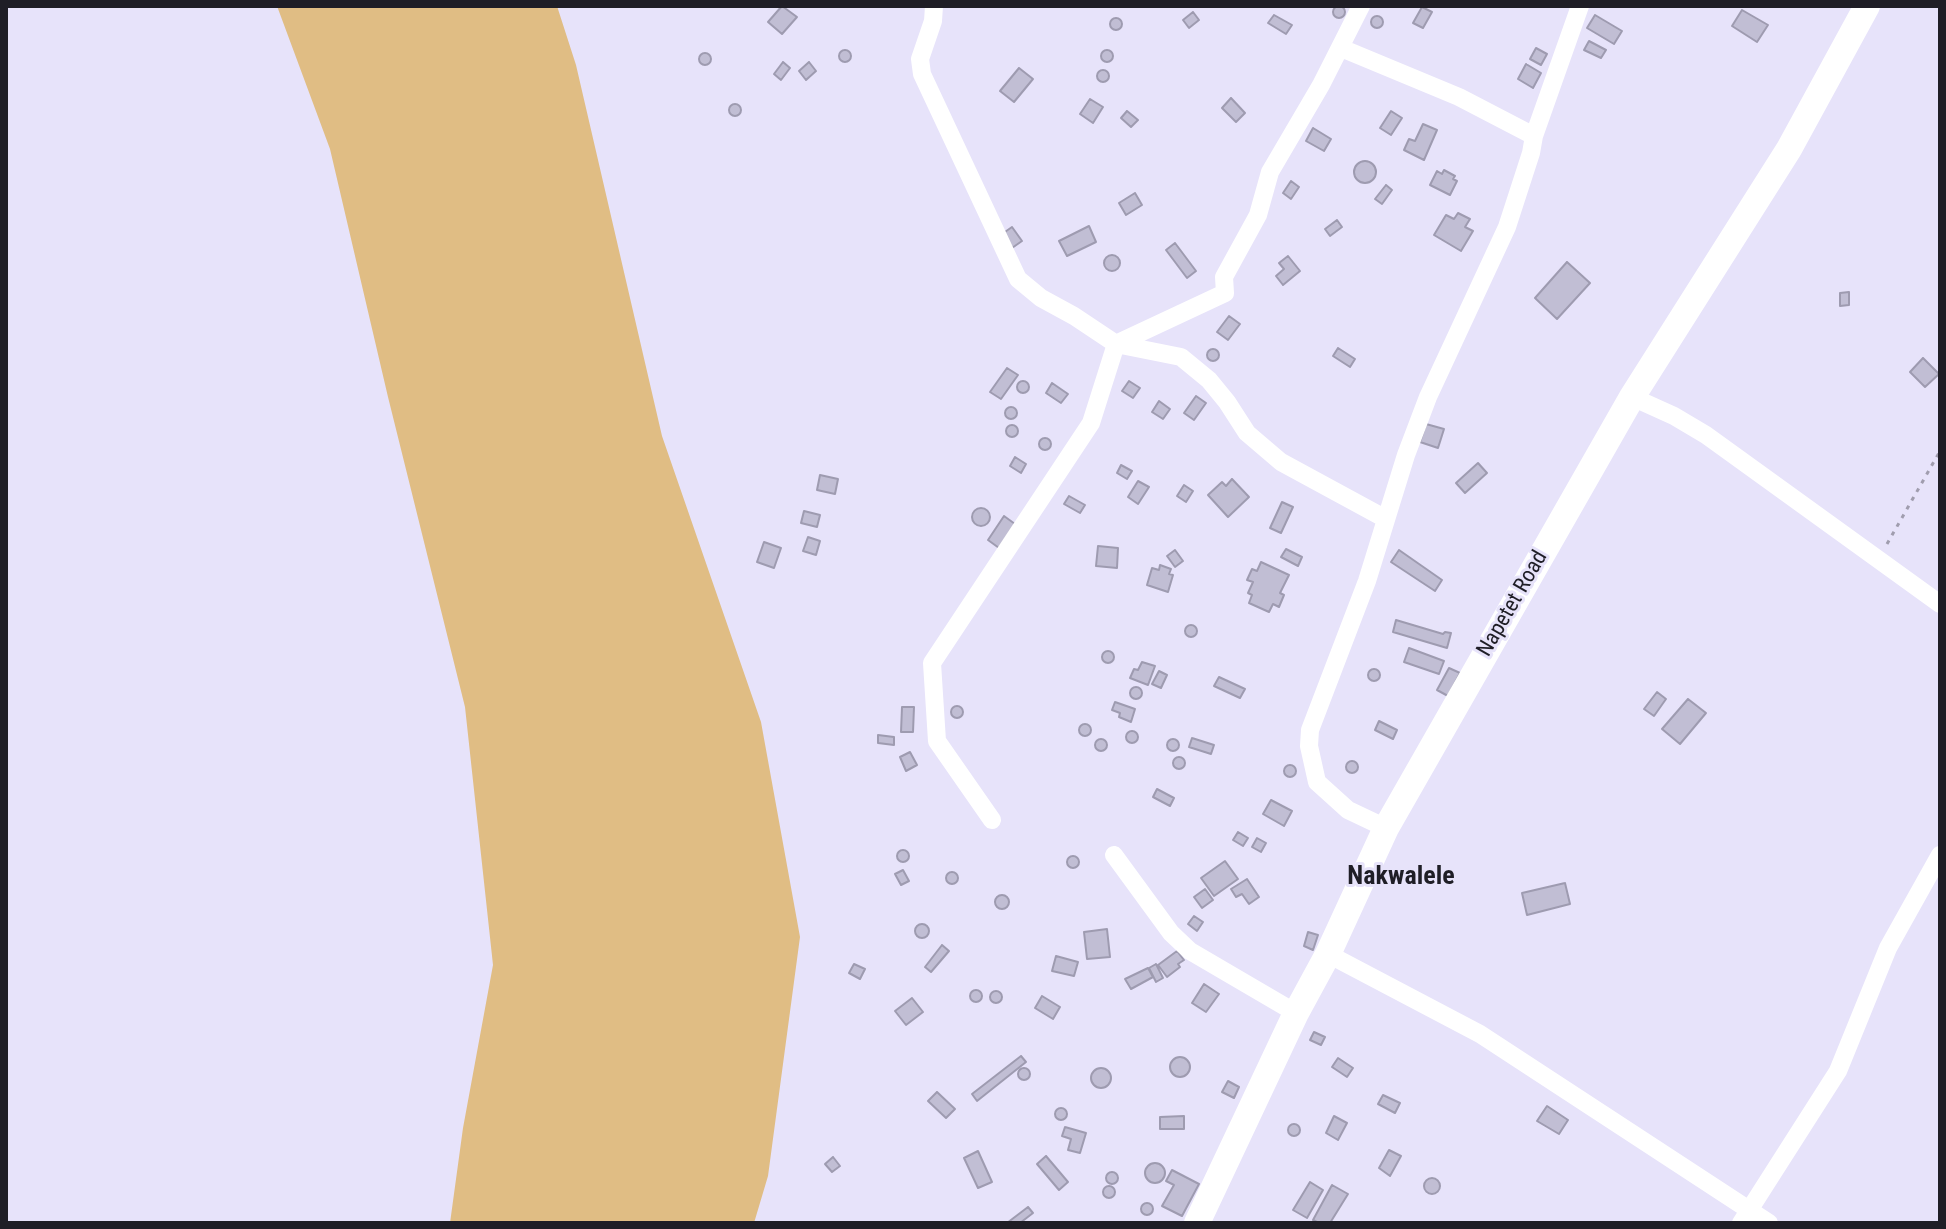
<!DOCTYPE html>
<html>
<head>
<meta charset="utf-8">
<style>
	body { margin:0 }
	#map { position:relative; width:1946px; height:1229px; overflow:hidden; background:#e7e3fa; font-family:"Roboto Condensed",sans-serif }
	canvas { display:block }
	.frame { position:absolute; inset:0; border:8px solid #1f1e26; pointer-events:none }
</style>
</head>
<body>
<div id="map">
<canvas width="1946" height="1229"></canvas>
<div class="frame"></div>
</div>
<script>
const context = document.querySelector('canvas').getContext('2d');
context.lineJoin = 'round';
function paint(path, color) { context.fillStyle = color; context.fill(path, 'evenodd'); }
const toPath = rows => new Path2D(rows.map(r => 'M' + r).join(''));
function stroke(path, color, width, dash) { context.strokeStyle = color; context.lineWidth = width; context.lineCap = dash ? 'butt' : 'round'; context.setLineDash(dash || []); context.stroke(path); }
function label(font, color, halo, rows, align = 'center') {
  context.font = font + ' "Roboto Condensed",sans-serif'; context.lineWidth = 6; context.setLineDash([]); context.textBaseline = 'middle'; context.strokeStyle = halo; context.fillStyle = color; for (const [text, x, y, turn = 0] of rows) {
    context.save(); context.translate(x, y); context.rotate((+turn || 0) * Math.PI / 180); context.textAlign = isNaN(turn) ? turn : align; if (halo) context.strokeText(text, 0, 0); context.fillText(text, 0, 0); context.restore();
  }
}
const water = toPath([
	[277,6,557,6,576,65,662,436,761,722,800,937,768,1176,754,1223,450,1223,463,1128,493,965,465,707,388,397,330,149]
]);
const building = toPath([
	'1333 12a6 6 0 1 1 12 0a6 6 0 1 1-12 0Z',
	[782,6,797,17,782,34,768,22,782,6],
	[1422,7,1432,12,1423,28,1413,23,1422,7],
	[1742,10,1768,25,1757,42,1732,26,1742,10],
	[1193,12,1199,20,1189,28,1183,20,1193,12],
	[1274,15,1292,25,1286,34,1268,23,1274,15],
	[1595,15,1622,31,1614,44,1587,28,1595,15],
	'1371 22a6 6 0 1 1 12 0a6 6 0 1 1-12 0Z',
	'1110 24a6 6 0 1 1 12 0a6 6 0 1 1-12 0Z',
	[1589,41,1606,50,1601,58,1584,50,1589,41],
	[1536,48,1547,54,1541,65,1530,59,1536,48],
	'839 56a6 6 0 1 1 12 0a6 6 0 1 1-12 0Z',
	'1101 56a6 6 0 1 1 12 0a6 6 0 1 1-12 0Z',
	'699 59a6 6 0 1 1 12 0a6 6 0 1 1-12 0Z',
	[783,62,790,68,781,80,774,74,783,62],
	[809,62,816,71,806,80,799,71,809,62],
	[1526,64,1541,73,1533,88,1518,79,1526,64],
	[1019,68,1033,79,1014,102,1000,91,1019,68],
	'1097 76a6 6 0 1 1 12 0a6 6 0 1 1-12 0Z',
	[1231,98,1245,113,1236,122,1222,108,1231,98],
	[1090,99,1103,107,1093,123,1080,114,1090,99],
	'729 110a6 6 0 1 1 12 0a6 6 0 1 1-12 0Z',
	[1127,111,1138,120,1131,127,1121,118,1127,111],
	[1391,111,1402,118,1391,135,1380,128,1391,111],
	[1423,124,1437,130,1424,160,1404,150,1409,139,1415,141,1423,124],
	[1313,128,1331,139,1324,151,1306,141,1313,128],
	'1354 172a11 11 0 1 1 22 0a11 11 0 1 1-22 0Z',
	[1444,170,1455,176,1453,179,1457,181,1450,195,1430,185,1437,171,1442,174,1444,170],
	[1291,181,1299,187,1291,199,1283,193,1291,181],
	[1386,185,1392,190,1382,204,1375,199,1386,185],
	[1135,193,1142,205,1126,215,1119,203,1135,193],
	[1458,213,1470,219,1465,227,1473,231,1461,251,1434,235,1446,215,1454,219,1458,213],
	[1337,220,1342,227,1330,236,1325,229,1337,220],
	[1089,226,1096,242,1067,256,1059,241,1089,226],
	[1012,227,1022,241,1012,248,1002,234,1012,227],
	[1175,243,1196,271,1187,278,1166,250,1175,243],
	'1104 263a8 8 0 1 1 16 0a8 8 0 1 1-16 0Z',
	[1288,256,1300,271,1283,285,1276,276,1284,269,1279,263,1288,256],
	[1567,262,1590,283,1557,319,1535,298,1567,262],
	[1849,292,1849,305,1840,306,1840,293,1849,292],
	[1229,316,1240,324,1228,340,1217,332,1229,316],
	[1338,348,1355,359,1350,367,1333,356,1338,348],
	'1207 355a6 6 0 1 1 12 0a6 6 0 1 1-12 0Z',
	[1923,358,1939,374,1925,387,1910,372,1923,358],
	[1007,368,1018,375,1001,399,990,392,1007,368],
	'1017 387a6 6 0 1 1 12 0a6 6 0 1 1-12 0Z',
	[1129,381,1140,388,1133,398,1122,391,1129,381],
	[1052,383,1068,394,1061,403,1046,393,1052,383],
	[1196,396,1206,403,1194,420,1184,413,1196,396],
	[1159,401,1170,409,1163,419,1152,412,1159,401],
	'1005 413a6 6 0 1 1 12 0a6 6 0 1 1-12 0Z',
	[1426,424,1444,429,1438,448,1420,442,1426,424],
	'1006 431a6 6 0 1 1 12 0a6 6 0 1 1-12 0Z',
	'1039 444a6 6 0 1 1 12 0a6 6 0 1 1-12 0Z',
	[1015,457,1026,464,1021,473,1010,466,1015,457],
	[1478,463,1487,473,1465,493,1456,483,1478,463],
	[1121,465,1132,471,1127,479,1117,473,1121,465],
	[820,475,838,479,835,494,817,490,820,475],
	[1232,479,1249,497,1228,517,1208,495,1222,482,1226,486,1232,479],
	[1138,481,1149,487,1138,504,1128,497,1138,481],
	[1184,485,1193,491,1186,502,1177,496,1184,485],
	[1069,496,1085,505,1080,513,1064,504,1069,496],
	[1282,502,1293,507,1281,533,1270,528,1282,502],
	'972 517a9 9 0 1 1 18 0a9 9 0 1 1-18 0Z',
	[804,511,820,515,817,527,801,523,804,511],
	[1004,516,1015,524,999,548,988,540,1004,516],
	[808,537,820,541,816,555,803,551,808,537],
	[764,542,781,548,774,568,757,562,764,542],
	[1098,546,1118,548,1117,568,1096,566,1098,546],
	[1286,549,1302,557,1298,566,1281,557,1286,549],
	[1175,550,1183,561,1175,567,1167,556,1175,550],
	[1399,550,1442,580,1435,591,1391,562,1399,550],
	[1261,562,1289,575,1280,593,1284,595,1279,607,1273,604,1269,612,1249,603,1252,595,1248,593,1253,582,1247,580,1252,569,1257,571,1261,562],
	[1160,565,1171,569,1169,574,1173,575,1168,592,1147,585,1152,568,1159,570,1160,565],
	[1396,620,1443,634,1445,632,1451,633,1447,648,1393,632,1396,620],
	'1185 631a6 6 0 1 1 12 0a6 6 0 1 1-12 0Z',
	[1409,648,1444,661,1439,674,1404,662,1409,648],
	'1102 657a6 6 0 1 1 12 0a6 6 0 1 1-12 0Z',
	[1142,662,1155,666,1148,685,1130,678,1134,669,1138,670,1142,662],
	[1449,668,1460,673,1448,696,1437,690,1449,668],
	'1368 675a6 6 0 1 1 12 0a6 6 0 1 1-12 0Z',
	[1159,671,1167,675,1161,688,1152,684,1159,671],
	[1219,677,1245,689,1240,698,1214,686,1219,677],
	'1130 693a6 6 0 1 1 12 0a6 6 0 1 1-12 0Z',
	[1657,692,1666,699,1654,716,1644,709,1657,692],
	[1688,699,1706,713,1680,744,1662,729,1688,699],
	[1115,702,1135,709,1131,722,1119,717,1120,713,1112,710,1115,702],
	'951 712a6 6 0 1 1 12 0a6 6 0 1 1-12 0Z',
	[902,707,914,707,913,732,901,732,902,707],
	[1379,721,1397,730,1393,739,1375,730,1379,721],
	'1079 730a6 6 0 1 1 12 0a6 6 0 1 1-12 0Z',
	'1126 737a6 6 0 1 1 12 0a6 6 0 1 1-12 0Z',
	[878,735,894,737,894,745,878,743,878,735],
	[1192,738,1214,745,1211,754,1189,747,1192,738],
	'1095 745a6 6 0 1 1 12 0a6 6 0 1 1-12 0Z',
	'1167 745a6 6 0 1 1 12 0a6 6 0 1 1-12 0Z',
	[910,752,917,765,906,771,900,757,910,752],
	'1173 763a6 6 0 1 1 12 0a6 6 0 1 1-12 0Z',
	'1346 767a6 6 0 1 1 12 0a6 6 0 1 1-12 0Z',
	'1284 771a6 6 0 1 1 12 0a6 6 0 1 1-12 0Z',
	[1157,789,1174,798,1170,806,1153,797,1157,789],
	[1271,800,1292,811,1284,826,1263,814,1271,800],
	[1238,832,1248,838,1243,846,1233,840,1238,832],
	[1257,838,1266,843,1261,852,1252,847,1257,838],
	'897 856a6 6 0 1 1 12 0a6 6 0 1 1-12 0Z',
	'1067 862a6 6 0 1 1 12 0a6 6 0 1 1-12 0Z',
	[1225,861,1238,879,1214,896,1201,878,1225,861],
	[903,870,909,881,901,885,895,874,903,870],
	'946 878a6 6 0 1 1 12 0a6 6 0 1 1-12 0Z',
	[1247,879,1259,897,1249,904,1242,894,1236,897,1231,889,1247,879],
	[1565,883,1570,904,1527,915,1522,893,1565,883],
	[1205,889,1213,900,1202,908,1194,897,1205,889],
	'995 902a7 7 0 1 1 14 0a7 7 0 1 1-14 0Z',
	[1194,916,1203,922,1197,931,1188,924,1194,916],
	'915 931a7 7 0 1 1 14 0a7 7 0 1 1-14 0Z',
	[1107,929,1110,957,1087,959,1084,932,1107,929],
	[1308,932,1318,935,1313,950,1304,946,1308,932],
	[942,945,949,951,931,972,925,967,942,945],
	[1177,951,1184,960,1178,964,1180,967,1167,977,1158,965,1177,951],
	[1056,956,1078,962,1074,976,1052,971,1056,956],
	[854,964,865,969,860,979,849,973,854,964],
	[1156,964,1163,978,1156,982,1149,968,1156,964],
	[1148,968,1153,977,1131,989,1125,979,1148,968],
	[1204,984,1219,994,1206,1012,1192,1003,1204,984],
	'970 996a6 6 0 1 1 12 0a6 6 0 1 1-12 0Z',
	'990 997a6 6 0 1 1 12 0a6 6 0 1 1-12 0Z',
	[1042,996,1060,1007,1053,1019,1035,1008,1042,996],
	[912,998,923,1012,906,1025,895,1011,912,998],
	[1314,1032,1325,1037,1321,1045,1310,1040,1314,1032],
	[1021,1056,1026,1062,977,1101,972,1094,1021,1056],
	'1170 1067a10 10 0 1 1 20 0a10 10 0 1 1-20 0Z',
	[1338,1058,1353,1068,1347,1077,1332,1067,1338,1058],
	'1018 1074a6 6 0 1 1 12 0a6 6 0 1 1-12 0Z',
	'1091 1078a10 10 0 1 1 20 0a10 10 0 1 1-20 0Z',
	[1228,1081,1239,1087,1234,1098,1222,1092,1228,1081],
	[937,1092,955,1109,946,1118,928,1101,937,1092],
	[1383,1095,1400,1103,1395,1113,1378,1104,1383,1095],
	[1547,1106,1568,1120,1559,1134,1537,1121,1547,1106],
	'1055 1114a6 6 0 1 1 12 0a6 6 0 1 1-12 0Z',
	[1184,1116,1184,1129,1160,1129,1160,1117,1184,1116],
	[1334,1116,1347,1123,1338,1140,1326,1133,1334,1116],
	'1288 1130a6 6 0 1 1 12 0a6 6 0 1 1-12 0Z',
	[1065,1127,1086,1133,1080,1153,1068,1150,1071,1139,1062,1136,1065,1127],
	[1389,1150,1401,1156,1390,1176,1379,1168,1389,1150],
	[978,1151,992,1182,978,1188,964,1158,978,1151],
	[1046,1156,1068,1182,1059,1190,1037,1164,1046,1156],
	[833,1157,840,1166,832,1172,825,1164,833,1157],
	'1145 1173a10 10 0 1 1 20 0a10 10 0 1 1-20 0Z',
	[1172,1170,1199,1184,1182,1216,1162,1206,1174,1185,1166,1181,1172,1170],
	'1106 1178a6 6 0 1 1 12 0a6 6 0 1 1-12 0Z',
	'1424 1186a8 8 0 1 1 16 0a8 8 0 1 1-16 0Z',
	[1310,1182,1323,1190,1307,1218,1293,1210,1310,1182],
	[1332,1185,1348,1194,1330,1223,1319,1223,1313,1220,1332,1185],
	'1103 1192a6 6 0 1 1 12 0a6 6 0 1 1-12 0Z',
	'1141 1209a6 6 0 1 1 12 0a6 6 0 1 1-12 0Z',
	[1028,1207,1033,1213,1020,1223,1007,1223,1028,1207]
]);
const path = toPath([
	[1887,544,1940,451]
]);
const minor = toPath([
	[934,6,933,21,920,59,922,74,1018,279,1041,298,1074,316,1116,344,1181,357,1209,380,1227,402,1247,433,1281,462,1386,519],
	[1341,48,1459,97,1534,136],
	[1632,397,1674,416,1706,435,1940,604],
	[992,820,937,741,932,663,1091,423,1116,344,1225,293,1224,277,1258,215,1270,172,1321,85,1361,6],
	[1386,828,1348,810,1317,782,1309,746,1310,730,1367,581,1406,455,1428,397,1507,227,1531,153,1534,136,1580,6],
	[1114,855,1171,933,1190,951,1296,1013],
	[1328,954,1480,1034,1769,1223],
	[1741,1223,1838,1071,1888,948,1940,855]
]);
const secondary = toPath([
	[1197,1223,1296,1013,1328,954,1386,828,1632,397,1789,149,1867,6]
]);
const streetNames = [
	["Napetet Road",1513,604,-60]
];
const quarterNames = [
	["Nakwalele",1401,877]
];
paint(water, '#e0bd84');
paint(building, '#c1bed4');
stroke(building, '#9e9bb0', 2);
stroke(path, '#a09dae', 3, [4, 6]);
stroke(minor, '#fff', 18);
stroke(secondary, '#fff', 26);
label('22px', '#1f1e26', '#e7e3fa', streetNames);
label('bold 26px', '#1f1e26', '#e7e3fa', quarterNames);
</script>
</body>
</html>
